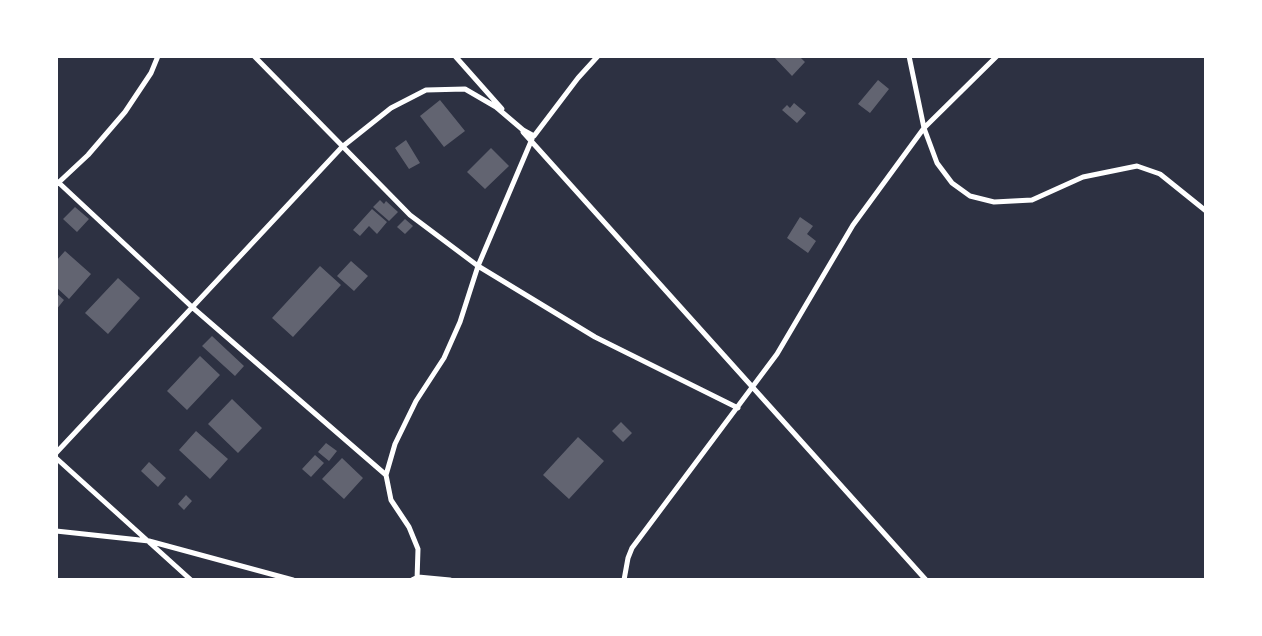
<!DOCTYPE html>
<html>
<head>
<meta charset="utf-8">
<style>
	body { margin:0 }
	#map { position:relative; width:1262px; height:636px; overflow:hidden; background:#2d3142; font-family:"Nunito Sans",sans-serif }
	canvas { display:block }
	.frame { position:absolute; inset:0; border:58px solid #fff; pointer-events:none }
</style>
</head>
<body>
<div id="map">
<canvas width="1262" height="636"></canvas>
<div class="frame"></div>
</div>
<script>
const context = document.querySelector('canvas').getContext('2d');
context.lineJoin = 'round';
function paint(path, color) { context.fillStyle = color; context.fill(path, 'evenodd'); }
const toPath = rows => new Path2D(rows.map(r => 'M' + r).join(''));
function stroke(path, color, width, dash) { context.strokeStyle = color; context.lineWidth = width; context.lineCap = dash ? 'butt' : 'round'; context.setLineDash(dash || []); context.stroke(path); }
const building = toPath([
	[773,56,799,56,805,62,792,76],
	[878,80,889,89,870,113,858,104],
	[440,100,465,131,444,147,420,116],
	[794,103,806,113,797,123,782,110,787,105,790,108],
	[406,140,420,163,409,169,395,148],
	[491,148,509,166,485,189,467,172],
	[380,200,384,204,386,201,398,212,389,221,373,207],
	[75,207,89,219,77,232,63,219],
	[372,209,387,222,377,234,369,226,360,236,353,230],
	[800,217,813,226,807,234,816,241,808,253,787,238],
	[405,219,413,226,405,234,397,227],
	[65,251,91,274,69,299,56,287,56,261],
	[351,261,368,276,354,291,337,276],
	[320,266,341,285,293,337,272,318],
	[118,278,140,298,108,334,85,313],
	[56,293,64,300,56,310],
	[212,336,244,366,235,376,202,346],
	[200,356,220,375,187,410,167,391],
	[232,399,262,428,238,453,208,424],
	[621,422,632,433,623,442,612,431],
	[196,431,228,459,210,479,179,450],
	[578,437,604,461,569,499,543,475],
	[326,443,337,451,329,461,318,452],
	[315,455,324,463,311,477,302,469],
	[342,458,363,478,344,499,322,479],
	[149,462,166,478,158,487,141,471],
	[186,495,192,501,184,510,178,504]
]);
const minor = toPath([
	[254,56,410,215,478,266,595,337,738,408],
	[455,56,502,109],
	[909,56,924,128,937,163,952,183,970,196,994,202,1032,200,1083,177,1137,166,1160,174,1206,211],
	[523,132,926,580],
	[58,182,192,307,386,475],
	[57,184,88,155,125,112,151,73,158,56],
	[56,453,342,147,391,108,426,90,465,89,496,107,523,130,534,136,578,78,598,56],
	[56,458,191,580],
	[56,531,149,541,293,580],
	[412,580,418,577,450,580],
	[417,580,418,549,409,527,391,500,386,475,395,444,416,401,444,358,460,322,478,266,532,139],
	[624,580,628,558,632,548,777,354,853,225,924,128,997,56]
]);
paint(building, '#626471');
stroke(minor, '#fff', 5);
</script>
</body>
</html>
